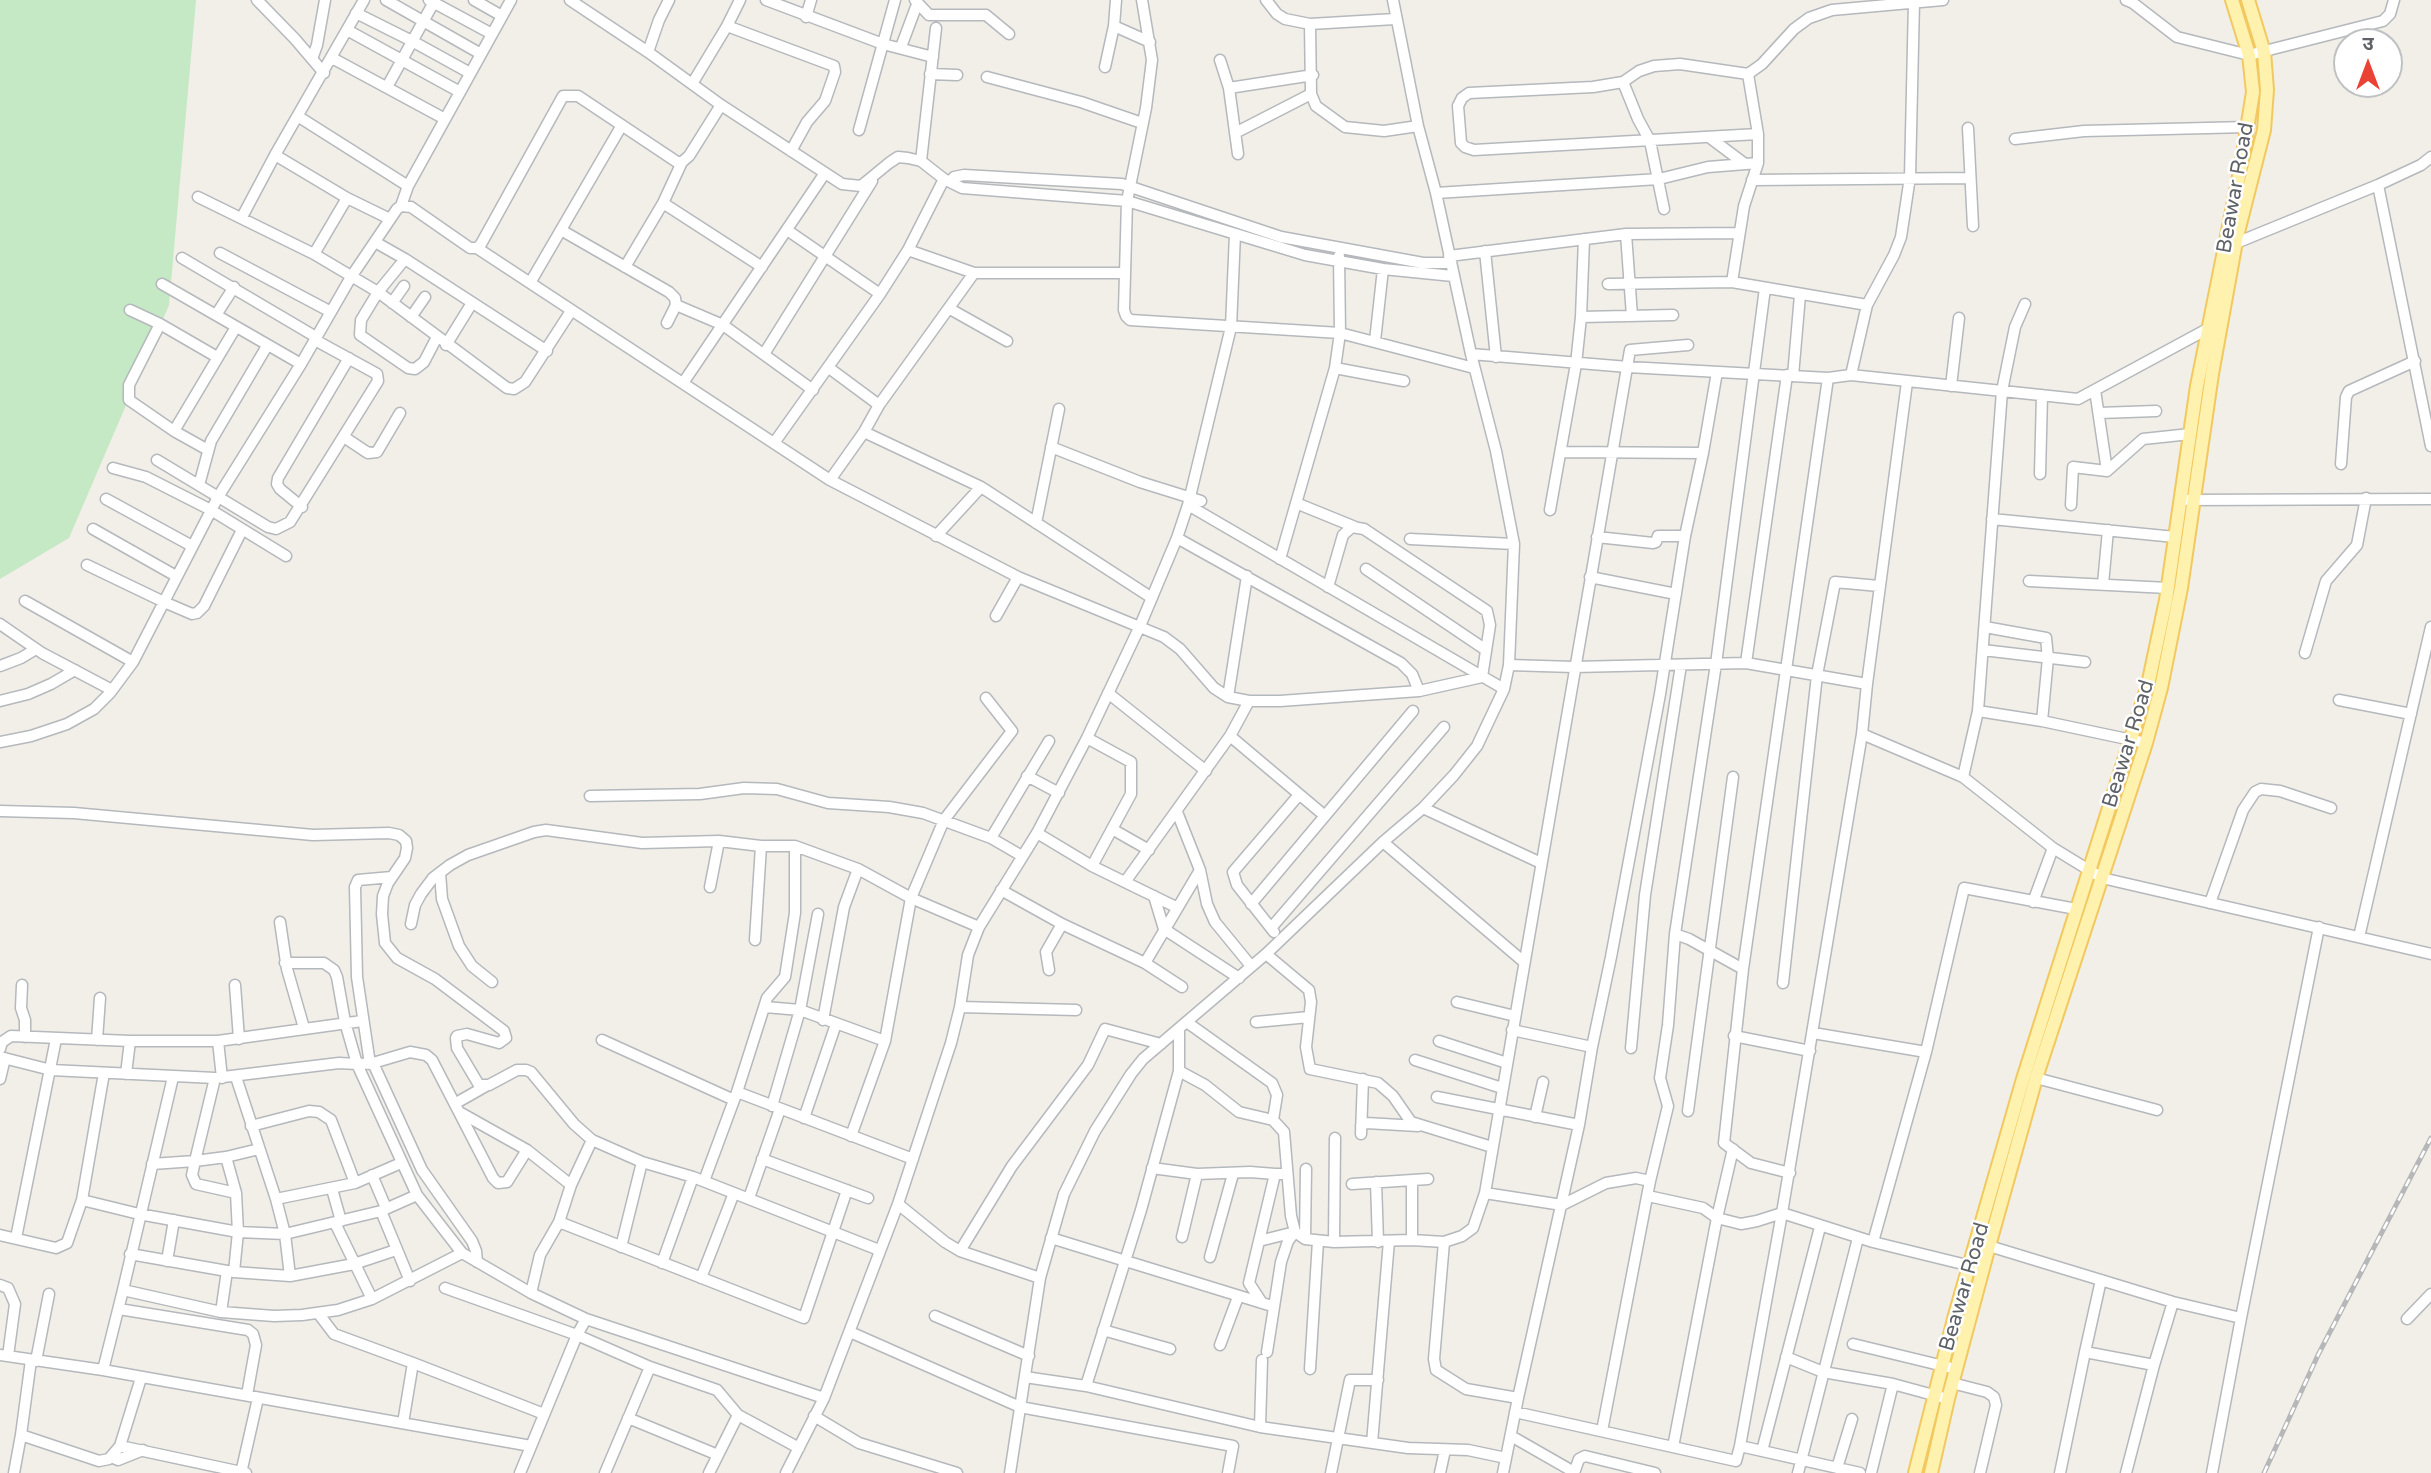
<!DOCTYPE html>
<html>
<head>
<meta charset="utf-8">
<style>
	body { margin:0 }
	#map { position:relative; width:2431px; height:1473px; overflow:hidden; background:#f1efe8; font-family:"Varela Round","Noto Sans Devanagari",sans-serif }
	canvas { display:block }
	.north { position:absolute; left:2333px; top:28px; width:70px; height:70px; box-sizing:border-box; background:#fff; border:2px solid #bfc1c3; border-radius:50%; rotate:0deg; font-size:19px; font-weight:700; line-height:28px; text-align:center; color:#5f6368 }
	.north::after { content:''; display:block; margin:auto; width:24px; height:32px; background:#ea4335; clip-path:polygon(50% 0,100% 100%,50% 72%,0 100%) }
</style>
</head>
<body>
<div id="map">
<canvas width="2431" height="1473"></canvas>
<div class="north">उ</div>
</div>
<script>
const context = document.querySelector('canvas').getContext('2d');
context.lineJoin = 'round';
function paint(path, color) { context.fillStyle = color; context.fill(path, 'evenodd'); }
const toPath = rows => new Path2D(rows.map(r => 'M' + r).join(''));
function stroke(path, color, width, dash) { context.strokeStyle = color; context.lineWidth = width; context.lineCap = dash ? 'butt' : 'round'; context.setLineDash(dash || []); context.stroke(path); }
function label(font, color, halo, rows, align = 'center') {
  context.font = font + ' "Varela Round",sans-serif'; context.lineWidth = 5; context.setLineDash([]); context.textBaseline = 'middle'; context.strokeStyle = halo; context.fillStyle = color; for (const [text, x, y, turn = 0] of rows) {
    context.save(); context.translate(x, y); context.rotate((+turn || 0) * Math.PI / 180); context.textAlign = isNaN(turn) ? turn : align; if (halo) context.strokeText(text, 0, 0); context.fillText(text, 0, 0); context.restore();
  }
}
const green = toPath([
	[0,0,196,0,169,305,69,538,0,579]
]);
const minor = toPath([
	[257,0,295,39,324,73],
	[364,0,275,155,347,198,390,219],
	[386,0,481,54],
	[429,0,492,34],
	[474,0,502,16],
	[570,0,648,52],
	[669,0,659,20,648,52,721,105,842,184,861,186,889,163,898,157,908,158,921,161,944,179,962,188,1127,201,1305,255,1383,269,1453,276],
	[740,0,727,26,834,66,835,72,825,101,807,122,791,151],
	[766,0,883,44,933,57],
	[915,0,929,15,986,15,1009,34],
	[1142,0,1152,60,1146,108,1127,201,1124,310,1126,316,1130,320,1340,333,1474,368],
	[1266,0,1277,14,1285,19,1310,24,1395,19],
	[2126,0,2133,3,2177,37,2249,55,2383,21,2390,14,2394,0],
	[356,13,412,41,470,73],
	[806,17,811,0],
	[1310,24,1311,94],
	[1114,26,1150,42],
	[347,30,460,92],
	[901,47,916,7],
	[332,58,445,119],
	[312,59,317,45,325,0],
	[1220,60,1229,88,1238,154],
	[1105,67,1114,26,1116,0],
	[930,74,957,75],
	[987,77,1081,102,1142,123],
	[1623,82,1638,119,1650,141,1664,209],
	[692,84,727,26],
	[387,87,435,0],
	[1229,88,1313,75],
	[299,117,408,186],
	[1968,128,1973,226],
	[859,130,895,0],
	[1235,133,1311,94,1316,106,1345,127,1384,131,1418,126],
	[1758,134,1474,150,1465,147,1461,143,1458,106,1462,98,1469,93,1593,87,1623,82,1639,71,1654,66,1680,64,1748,74,1762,64,1794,29,1809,18,1832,10,1943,0],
	[1709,137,1745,164],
	[2015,139,2084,131,2248,127],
	[921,161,936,28],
	[1752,180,1970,178],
	[950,182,954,177,964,175,1122,184,1281,237,1423,263,1450,263],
	[2378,185,2431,446],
	[1436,193,1659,179,1708,167,1758,163],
	[198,197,314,254,378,292,507,388,514,389,525,382,571,311],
	[663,203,762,267],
	[401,206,411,207,470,248,477,248,830,480,1018,577,1164,637,1180,649,1214,688,1228,697,1249,701,1280,701,1419,691,1482,677,1490,625,1487,611,1364,529,1352,527,1343,535,1328,587],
	[242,217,275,155],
	[561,230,669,292,675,298,676,305,667,323],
	[787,230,880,294],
	[1626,234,1632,316],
	[1584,239,1581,317,1673,315],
	[375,242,405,259,547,351],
	[2236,243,2378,185,2421,165,2431,157],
	[477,248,481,244,563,96,578,96,677,162,682,162],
	[908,250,974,273,1125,273],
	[1485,251,1496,357],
	[220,253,331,312],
	[314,254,347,198],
	[1449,256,1626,234,1739,233],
	[182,258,316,337],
	[405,259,378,292,361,320,360,335,408,368,415,369,424,362,437,337],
	[625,267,663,203,682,162,689,156,721,105],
	[1732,282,1744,206,1758,163,1758,134,1748,74],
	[530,283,622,125],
	[162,284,301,364],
	[1608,284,1732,282,1867,305],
	[392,303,404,286],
	[676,305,723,325,813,390],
	[950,309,1007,341],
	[130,310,160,324,217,357],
	[216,315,234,287],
	[411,317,425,297],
	[160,324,129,385,129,400,174,431,208,450],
	[1375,341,1383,269],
	[446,345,472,303],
	[764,354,872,181],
	[1471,354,1628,367,1828,378,1851,375,2078,399,2213,326],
	[829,368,879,405],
	[1335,368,1404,381],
	[1851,375,1867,305,1894,255,1901,237,1910,177,1914,2],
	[1793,376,1800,295],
	[683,383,825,173],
	[1951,386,1959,318],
	[2095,390,2107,471,2143,439,2190,434],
	[2099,413,2156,411],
	[174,431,236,327],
	[864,432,981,487,1152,598],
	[344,437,368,453,377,452,400,413],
	[774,443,880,294,908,250,944,179],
	[1051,447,1140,482,1201,501],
	[1562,452,1703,453],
	[157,460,268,527,276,529,290,522,378,381,377,374,315,340],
	[2341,464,2346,397,2349,391,2415,361],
	[113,468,146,477,211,510,286,556],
	[2040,474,2042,395],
	[830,480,864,432,879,405,974,273],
	[199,485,211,441,267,346],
	[106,499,192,546],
	[2187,500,2431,499],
	[1296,503,1355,527],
	[1188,505,1504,689],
	[2071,505,2073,467,2107,471],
	[302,507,280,489,277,484,278,478,349,358],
	[1550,510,1576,364,1581,317],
	[1992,519,2175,537],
	[1036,523,1059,409],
	[93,529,176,576],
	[936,536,981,487],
	[1597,537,1653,543,1656,542,1658,536,1685,536],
	[1177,538,1401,663,1412,674,1419,691],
	[1410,539,1514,544],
	[1280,559,1335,368,1340,333,1339,256],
	[87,565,164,602,192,614,197,613,204,606,242,530],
	[1366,569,1486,650],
	[1590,577,1676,594],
	[2029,581,2168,588],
	[2103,584,2108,530],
	[25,601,133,662],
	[996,616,1018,577],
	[0,624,42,653,112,690],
	[1985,627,2046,638,2048,658,2042,721],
	[1983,650,2085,662],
	[2305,653,2326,581,2357,545,2366,498],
	[1746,663,1787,375],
	[1509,665,1574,667,1746,663,1867,684,1862,734,1963,777,2053,848,2102,878,2431,954],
	[0,666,21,658,36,649],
	[1867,684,1907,382],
	[1108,693,1206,771],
	[1228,697,1247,576],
	[2339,700,2411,714],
	[0,701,28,694,51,684,75,670],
	[1978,711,2042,721,2146,743],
	[1862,734,1782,1213,1873,1242,1983,1269],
	[1230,736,1325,816],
	[1087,738,1131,762,1131,794,1092,866],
	[0,742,31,736,67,724,94,709,110,693,133,662,218,497,301,364,351,277,397,209,401,206,408,186,511,0],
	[1027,776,1059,793],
	[1963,777,1978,711,2002,391,2015,327,2025,304],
	[590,796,700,794,744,788,777,789,828,803,889,807,923,813,991,838,1022,856],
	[1423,808,1541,863],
	[0,811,74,813,313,835,389,833,399,835,406,841,407,848,405,858,388,883,383,896,382,914,385,943,397,958,435,979,504,1031,506,1038,499,1043,467,1034,457,1036,456,1038,457,1048,479,1085,489,1085,517,1070,526,1070,531,1072,574,1124,592,1140,642,1162,693,1177,879,1250],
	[1112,829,1149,850],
	[1037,833,1092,866,1176,907],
	[991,838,1049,741],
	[1383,842,1524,962],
	[1200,870,1207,904,1215,922,1251,966],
	[440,873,442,899,459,946,472,966,492,982],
	[1125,882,1230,736,1249,701],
	[710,887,719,841],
	[1001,890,1062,924,1145,963,1182,987],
	[1154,896,1164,929,1239,978],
	[2033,902,2053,848],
	[2210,903,2243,810,2255,792,2261,789,2280,791,2331,808],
	[1251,904,1413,711],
	[280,922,287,969,304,1028],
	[411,924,415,905,421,894,433,878,450,865,468,855,534,832,546,830,642,843,719,841,761,846,795,846,858,869,911,898,944,820,1012,731,986,698],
	[1271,928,1444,727],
	[1274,932,1237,885,1233,872,1298,796],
	[1675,934,1689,939,1743,969,1724,1143,1751,1163,1790,1173],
	[2359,937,2431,627],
	[755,940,761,846],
	[1266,954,1309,990,1311,1002,1306,1047,1310,1069,1378,1083,1393,1096,1411,1122,1492,1147],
	[285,963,324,963,334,970,337,977,345,1022,357,1064,373,1063,410,1052,426,1055,432,1060,493,1178,498,1183,507,1182,527,1150],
	[1145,963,1200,870,1177,812],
	[1743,969,1828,378],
	[1049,970,1046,952,1062,924],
	[1783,983,1817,675,1835,582,1879,586],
	[22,985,21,1008,25,1020,25,1037],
	[235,985,239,1039],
	[1457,1002,1515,1016],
	[765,1007,800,1010,885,1041],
	[960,1007,1076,1010],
	[823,1020,844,907,858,869],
	[1256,1022,1309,1017],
	[1188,1023,1272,1083,1277,1095,1273,1120],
	[1512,1030,1592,1047],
	[1813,1033,1926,1052],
	[1734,1036,1810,1051],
	[97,1040,100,998],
	[602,1040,734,1100],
	[218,1041,222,1078],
	[1439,1041,1507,1063],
	[1631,1048,1645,895,1681,665],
	[0,1049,2,1042,11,1036,130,1041,218,1041,362,1021],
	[0,1057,51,1070,215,1078,339,1063,357,1064,417,1195,462,1253,531,1293,586,1319,824,1398],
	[1415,1060,1502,1088],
	[373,1063,422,1170,472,1241,476,1251,477,1262],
	[370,1064,357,977,355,887,358,880,392,877],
	[1179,1071,1205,1085,1239,1112,1273,1120,1284,1132,1291,1216,1295,1232,1305,1239,1334,1242,1412,1240,1444,1242,1462,1236,1473,1228,1485,1193,1630,350,1688,345],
	[126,1074,130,1041],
	[173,1077,123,1290,221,1312,274,1316,302,1315,338,1310,372,1299,462,1253],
	[236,1077,276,1199,355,1183,401,1163],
	[215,1078,195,1161,226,1157,259,1149],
	[2036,1078,2157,1110],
	[0,1079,5,1058],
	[737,1092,913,1159],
	[1437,1097,1579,1125],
	[456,1103,486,1086],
	[772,1106,800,1010,818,914],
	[1688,1111,1733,777],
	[461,1113,527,1150,571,1185],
	[1535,1117,1543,1082],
	[804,1118,836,1024],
	[251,1126,309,1111,319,1112,331,1120,355,1183],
	[1361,1126,1366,1123,1418,1126],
	[1361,1134,1363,1079],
	[851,1136,885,1041,911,898,979,927],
	[762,1159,868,1198],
	[152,1164,195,1161,192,1175,196,1184,236,1193],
	[1152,1168,1197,1174,1250,1172,1275,1174],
	[372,1175,386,1208],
	[704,1181,737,1092,767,998,785,977,795,913,795,846],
	[1412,1181,1412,1240],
	[1376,1182,1378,1242],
	[1352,1184,1428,1179],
	[332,1189,341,1221],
	[1485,1193,1562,1205,1606,1183,1636,1178,1650,1181],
	[1648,1196,1703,1208,1717,1218,1741,1224,1757,1221,1782,1213,1740,1446],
	[749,1198,780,1109],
	[276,1199,285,1234,290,1276],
	[82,1200,139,1214,238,1232,285,1234,381,1211,417,1195],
	[898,1204,945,1242,960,1251,1040,1278],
	[381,1211,410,1281],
	[559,1222,804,1318,847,1190],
	[335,1223,372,1299],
	[0,1235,56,1248,67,1243,82,1200,104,1073],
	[1182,1237,1197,1174],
	[16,1238,56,1039],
	[1051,1238,1272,1306],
	[1305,1239,1306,1169],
	[1259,1241,1295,1232],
	[1334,1242,1335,1138],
	[1444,1242,1434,1359,1436,1370,1466,1389,1518,1398],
	[1873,1242,1926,1052,1964,888,2076,909],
	[1989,1246,2173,1302,2241,1318,2212,1473],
	[621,1247,642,1162],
	[960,1251,1012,1166,1088,1065,1105,1029,1161,1044],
	[130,1254,227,1271],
	[1210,1257,1233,1174],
	[167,1261,174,1220],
	[662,1263,693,1177],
	[234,1272,290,1276,354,1264,396,1250],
	[701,1278,734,1193],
	[0,1285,8,1288,15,1304,8,1356],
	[445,1288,577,1335,650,1367,717,1390,738,1415,799,1448],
	[531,1293,540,1255,559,1222,571,1185,592,1140],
	[1262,1303,1249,1283,1275,1174,1287,1174],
	[119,1309,248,1330,253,1334,256,1345,247,1395],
	[221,1312,227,1271,234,1272,238,1232,236,1193,226,1157],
	[318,1313,334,1334,413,1363,544,1414],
	[935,1316,1029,1356],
	[2241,1318,2319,927],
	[2407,1319,2431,1294],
	[1103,1330,1170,1349],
	[850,1332,1020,1407,1233,1446,1228,1473],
	[1853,1344,1956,1369],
	[1220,1345,1238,1297],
	[1267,1352,1281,1262,1288,1241,1295,1232],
	[2085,1352,2101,1280],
	[0,1355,103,1370,531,1446],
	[1786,1357,1823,1372,1893,1384,1948,1399],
	[36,1361,49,1294],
	[1310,1369,1318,1241],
	[103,1370,123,1290],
	[1025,1377,1086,1386,1260,1427,1408,1448,1468,1450,1506,1458],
	[1952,1383,1987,1392,1994,1397,1996,1405,1980,1473],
	[1086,1386,1141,1210,1179,1071,1179,1030],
	[1515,1412,1736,1461,1740,1446,1860,1473],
	[814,1416,859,1443,957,1473],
	[628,1418,718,1455],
	[403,1423,413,1363],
	[1260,1427,1262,1360],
	[1602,1431,1650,1181,1668,1106,1660,1078,1668,1025,1675,934,1716,664,1765,288],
	[21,1435,99,1461,109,1459,120,1446,141,1378],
	[1511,1436,1574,1472],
	[1372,1443,1389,1241],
	[120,1446,246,1473],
	[1673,1447,1717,1218,1733,1149],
	[1762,1451,1820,1227],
	[111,1457,118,1460,143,1450],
	[1837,1468,1852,1419],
	[14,1473,21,1435,31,1360],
	[241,1473,258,1398],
	[520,1473,577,1335,586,1319],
	[605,1473,650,1367],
	[709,1473,738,1415],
	[786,1473,824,1398,898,1204,951,1043,960,1007,968,955,979,927,1037,833,1087,738,1140,626,1177,538,1188,505,1231,327,1235,234],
	[1010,1473,1040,1278,1064,1194,1095,1131,1131,1074,1143,1059,1266,954,1383,842,1423,808,1454,775,1477,746,1504,689,1509,665,1514,544,1496,451,1471,354,1436,193,1418,126,1393,0],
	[1331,1473,1350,1380,1378,1380],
	[1440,1473,1445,1450],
	[1503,1473,1518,1398,1579,1125,1592,1047,1611,957,1660,694,1685,536,1703,453,1717,372],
	[1574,1473,1579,1459,1585,1456,1655,1473],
	[1798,1473,1858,1238],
	[1871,1473,1893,1384],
	[2060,1473,2085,1352,2154,1365],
	[2126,1473,2154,1365,2173,1302]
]);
const major = toPath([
	[1915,1473,1955,1315,2023,1079,2148,685,2166,600,2197,386,2241,166,2253,92,2249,55,2232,0],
	[1931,1473,1948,1399,1989,1246,2036,1078,2146,743,2161,688,2181,588,2212,374,2237,236,2264,130,2267,90,2264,52,2248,0]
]);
const rail = toPath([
	[2264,1473,2318,1355,2431,1138]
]);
const streetNames = [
	["Beawar Road",2236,188,-80],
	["Beawar Road",2129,744,-73],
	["Beawar Road",1965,1287,-74]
];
paint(green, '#c5e8c5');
stroke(minor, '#b5b8bc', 13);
stroke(major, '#f2c960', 16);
stroke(minor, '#fff', 10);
stroke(major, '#fff2af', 12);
stroke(rail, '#b6b7b8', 5);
stroke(rail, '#fff', 2.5, [8]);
label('21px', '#5f6368', '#fff', streetNames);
</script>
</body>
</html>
